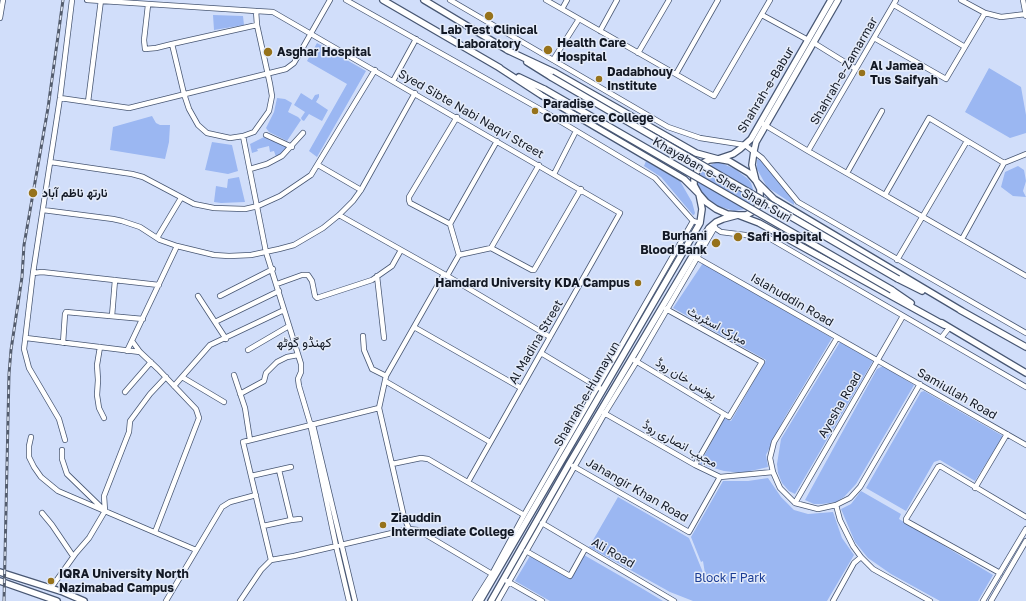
<!DOCTYPE html>
<html>
<head>
<meta charset="utf-8">
<style>
	body { margin:0 }
	canvas { display:block; background:#d1defa }
</style>
</head>
<body>
<canvas width="1026" height="601"></canvas>
<script>
const context = document.querySelector('canvas').getContext('2d');
context.lineJoin = 'round';
function paint(path, color) { context.fillStyle = color; context.fill(path, 'evenodd'); }
const toPath = rows => new Path2D(rows.map(r => 'M' + r).join(''));
function stroke(path, color, width, dash) { context.strokeStyle = color; context.lineWidth = width; context.lineCap = dash ? 'butt' : 'round'; context.setLineDash(dash || []); context.stroke(path); }
function label(font, color, halo, rows, align = 'center') {
  context.font = font + ' "Golos Text",Vazirmatn,sans-serif'; context.lineWidth = 3; context.setLineDash([]); context.textBaseline = 'middle'; context.strokeStyle = halo; context.fillStyle = color; for (const [text, x, y, turn = 0] of rows) {
    context.save(); context.translate(x, y); context.rotate((+turn || 0) * Math.PI / 180); context.textAlign = isNaN(turn) ? turn : align; if (halo) context.strokeText(text, 0, 0); context.fillText(text, 0, 0); context.restore();
  }
}
const green = toPath([
	[213,15,243,16,244,25,214,30],
	[317,43,366,71,317,157,309,151,347,84,307,61],
	[989,68,1021,87,1026,115,1026,133,1010,138,965,112],
	[301,93,312,100,315,95,319,94,319,97,316,102,328,110,322,121,309,114,304,121,302,120,301,118,305,112,294,105],
	[277,98,285,99,292,103,288,112,298,117,301,120,287,141,269,132,266,128,274,112],
	[152,116,156,123,160,125,170,125,169,142,165,159,110,150,113,127],
	[264,137,288,148,276,157,274,151,270,152,269,146,257,149,258,151,252,153,250,144],
	[212,142,232,145,238,171,228,174,205,170],
	[761,158,794,202,794,205,767,187,757,169,757,160],
	[646,161,680,181,692,202,695,213,694,215,693,215,661,177,644,166],
	[715,163,721,163,735,169,748,179,751,183,753,189,752,200,745,209,734,211,718,206,711,202,702,193,698,185,698,177,700,172,704,168],
	[1018,166,1024,170,1026,181,1023,191,1026,197,1013,196,1001,187,1005,172],
	[239,177,245,202,221,203,214,202,216,186,227,188,228,179],
	[703,263,832,338,785,417,766,455,768,467,742,473,724,471,700,464,724,418,731,421,766,360,673,308],
	[840,342,873,361,795,494,789,491,782,483,778,473,777,464,781,439],
	[883,366,914,385,856,484,844,497,836,502,822,504,814,504,805,500,877,369],
	[924,391,1003,436,975,481,940,460,934,462,906,511,866,488,921,392],
	[768,478,781,497,794,510,808,514,833,512,842,538,854,555,827,601,693,601,670,592,589,547,618,497,689,538,706,580,703,561,701,562,691,537,723,481,748,481],
	[861,491,901,514,899,519,993,575,978,601,940,601,891,574,868,558,855,542,841,509,851,504],
	[584,555,643,589,663,601,550,601,515,581,530,556,571,579]
]);
const minor = toPath([
	[87,0,256,11],
	[346,0,538,108,655,178,693,221],
	[450,0,668,127,700,138,745,145,762,158,798,202,1026,333],
	[546,0,714,96,770,0],
	[961,0,985,13,1001,17,1026,14],
	[1023,0,1026,16],
	[148,5,144,40,145,49,156,48,172,44,184,94,189,109,198,125,207,133,230,138,243,136,254,132,269,111,272,96,270,84,257,25,172,44],
	[894,5,965,47],
	[562,9,567,0],
	[762,15,808,40],
	[0,18,3,0],
	[257,25,256,11,273,12,620,213,468,482],
	[600,31,617,0],
	[874,38,946,79,985,13],
	[814,43,856,69],
	[638,53,669,0],
	[553,60,579,19],
	[676,74,718,0],
	[393,81,416,39],
	[60,98,129,108,286,69,294,63,330,0],
	[88,102,101,0],
	[763,124,808,151,1026,276],
	[266,135,292,147],
	[243,136,266,252,301,364,301,372,298,379,299,386,310,423,336,546,349,601],
	[808,151,896,0],
	[50,162,132,174,143,177,194,204,214,208,245,209,258,206,280,196,311,175,375,70],
	[318,165,361,190],
	[250,169,267,164,282,156,303,133],
	[847,173,882,111],
	[554,174,576,131],
	[885,195,929,118,1004,163],
	[43,210,113,219,122,221,140,227,160,240,177,246,214,255,229,256,251,255,279,249,294,245,323,228,339,215,353,201,361,190,415,93],
	[339,215,444,274,550,337],
	[450,224,410,203,409,200,409,197,457,117],
	[712,226,721,232,769,238,1026,387],
	[157,238,181,198],
	[962,239,1004,163,1026,154],
	[491,248,532,270,534,270,581,189],
	[459,255,491,248,539,165],
	[694,256,1026,445],
	[897,260,967,141],
	[33,273,42,272,159,285],
	[377,276,384,338],
	[447,276,459,255,450,224,497,141],
	[277,284,302,275,308,275,312,281,315,296,317,298,320,297,372,280,392,266,401,250],
	[198,296,226,339],
	[220,296,273,269],
	[112,316,115,280],
	[215,322,279,291],
	[414,327,521,388],
	[363,336,364,350,372,369,386,376],
	[26,338,140,352],
	[941,338,949,328],
	[132,341,140,352,158,369,196,409,199,418,155,532],
	[63,343,65,314,66,312,143,319],
	[100,347,97,365,98,380,97,395,99,408,104,418],
	[248,350,289,326],
	[127,351,177,246],
	[541,353,601,389],
	[634,360,729,417,762,362,666,309],
	[234,375,245,408,250,440],
	[182,377,224,402],
	[385,381,490,442],
	[174,386,210,345,284,310],
	[125,392,151,362],
	[240,394,264,381,266,373,277,362,287,357,298,355],
	[604,413,695,465,720,477,773,472],
	[312,424,313,425,355,601],
	[31,437,29,446,29,457,34,467,41,477,58,491,196,550],
	[65,440,59,419,29,368,24,349,33,273,60,98,72,0],
	[62,450,62,459,67,474,103,509],
	[392,464,421,458,428,459,524,515],
	[695,465,724,414],
	[573,466,689,532,720,477],
	[279,470,291,520],
	[251,476,291,467],
	[975,488,1007,434],
	[795,503,903,316],
	[795,503,780,488,773,472,770,458,774,442,837,338],
	[795,503,818,509,836,505,850,498,860,487,920,384],
	[836,505,840,520,853,546,861,557,873,569,930,601],
	[42,513,52,525,73,556],
	[542,523,674,601],
	[263,526,291,520,300,519],
	[409,529,404,517,379,408,386,376,444,274],
	[526,551,570,576,585,549],
	[271,560,243,442,379,408],
	[1000,573,906,521,906,519,938,467,940,466,1026,517],
	[507,581,542,601],
	[51,588,76,553,89,538,105,511,104,496,129,432,130,421,150,394,166,377],
	[166,601,222,507,230,502,256,495],
	[240,601,261,570,271,560,294,556,409,529,418,530,492,574],
	[475,601,492,574,524,515,693,221,700,223],
	[498,601,605,413,637,361,715,227],
	[833,601,854,563,861,557],
	[983,601,1026,529],
	[991,601,1026,541]
]);
const major = toPath([
	[383,0,500,68],
	[424,0,509,51],
	[838,0,756,142,754,151,752,165,756,181,774,199,962,311],
	[507,50,554,72,696,153,718,159,733,154,740,149,751,139,831,0],
	[527,62,551,77],
	[519,77,544,89],
	[718,159,729,161,749,173,756,181,760,189,760,197,758,206,752,212,746,215,738,215,727,214,716,209,706,202,699,194,694,185,694,177,698,169,703,163,709,160,718,159],
	[898,279,922,291],
	[892,290,911,303],
	[960,310,1026,347],
	[942,323,1026,373],
	[0,572,63,592,84,601],
	[0,581,57,601],
	[480,601,700,223,702,209,699,194,684,179,541,95,498,67],
	[491,601,569,464,693,255,709,228,716,222,723,219,738,215,759,223,944,325]
]);
const rail = toPath([
	[4,601,9,374,11,350,22,277,24,245,48,108,63,0]
]);
const majorBridge = toPath([
	[551,77,898,279],
	[544,89,892,290]
]);
const markers = [
	[489,16,5,"#96721b"],
	[548,50,5,"#96721b"],
	[268,52,5,"#96721b"],
	[862,73,4,"#96721b"],
	[599,79,4,"#96721b"],
	[535,111,4,"#96721b"],
	[33,193,5,"#96721b"],
	[738,237,5,"#96721b"],
	[716,243,5,"#96721b"],
	[638,283,4,"#96721b"],
	[383,525,4,"#96721b"],
	[51,581,4,"#96721b"]
];
const poiNames = [
	["Lab Test Clinical",489,30,"center"],
	["Laboratory",489,44,"center"],
	["Health Care",557,43],
	["Hospital",557,57],
	["Asghar Hospital",277,52],
	["Al Jamea",870,66],
	["Tus Saifyah",870,80],
	["Dadabhouy",607,72],
	["Institute",607,86],
	["Paradise",543,104],
	["Commerce College",543,118],
	["نارتھ ناظم آباد",42,193],
	["Burhani",707,236,"right"],
	["Blood Bank",707,250,"right"],
	["Safi Hospital",747,237],
	["Hamdard University KDA Campus",630,283,"right"],
	["Ziauddin",391,518],
	["Intermediate College",391,532],
	["IQRA University North",59,574],
	["Nazimabad Campus",59,588]
];
const streetNames = [
	["Shahrah-e-Zamarmar",844,71,-60],
	["Shahrah-e-Babur",766,90,-59],
	["Syed Sibte Nabi Naqvi Street",471,114,30],
	["Khayaban-e-Sher Shah Suri",722,180,30],
	["Islahuddin Road",792,300,30],
	["مبارک اسٹریٹ",717,326,29],
	["Al Madina Street",536,342,-60],
	["یونس خان روڈ",686,379,31],
	["Shahrah-e-Humayun",587,394,-60],
	["Samiullah Road",957,394,30],
	["Ayesha Road",840,405,-60],
	["مجیب انصاری روڈ",680,444,29],
	["Jahangir Khan Road",637,490,30],
	["Ali Road",613,553,30]
];
const parkNames = [
	["Block F Park",730,578]
];
const neighbourhoodNames = [
	["کھنڈو گوٹھ",304,343]
];
paint(green, '#9bb7f2');
stroke(minor, '#485773', 6);
stroke(major, '#485773', 8);
stroke(minor, '#fff', 4.5);
stroke(major, '#fff', 5.5);
stroke(rail, '#535c6d', 3);
stroke(rail, '#e4ebf9', 1.5, [4.5]);
stroke(majorBridge, '#485773', 8, []);
stroke(majorBridge, '#fff', 5.5);
for (const [x, y, r, color] of markers) { const dot = new Path2D(); dot.arc(x, y, r, 0, 2 * Math.PI); context.fillStyle = color; context.fill(dot); stroke(dot, '#e4ebf9', 1.5); }
label('bold 12px', '#131925', '#e4ebf9', poiNames, 'left');
label('12px', '#131925', '#e4ebf9', streetNames);
label('12px', '#1b3d95', '#e4ebf9', parkNames);
label('13px', '#131925', '#e4ebf9', neighbourhoodNames);
</script>
</body>
</html>
